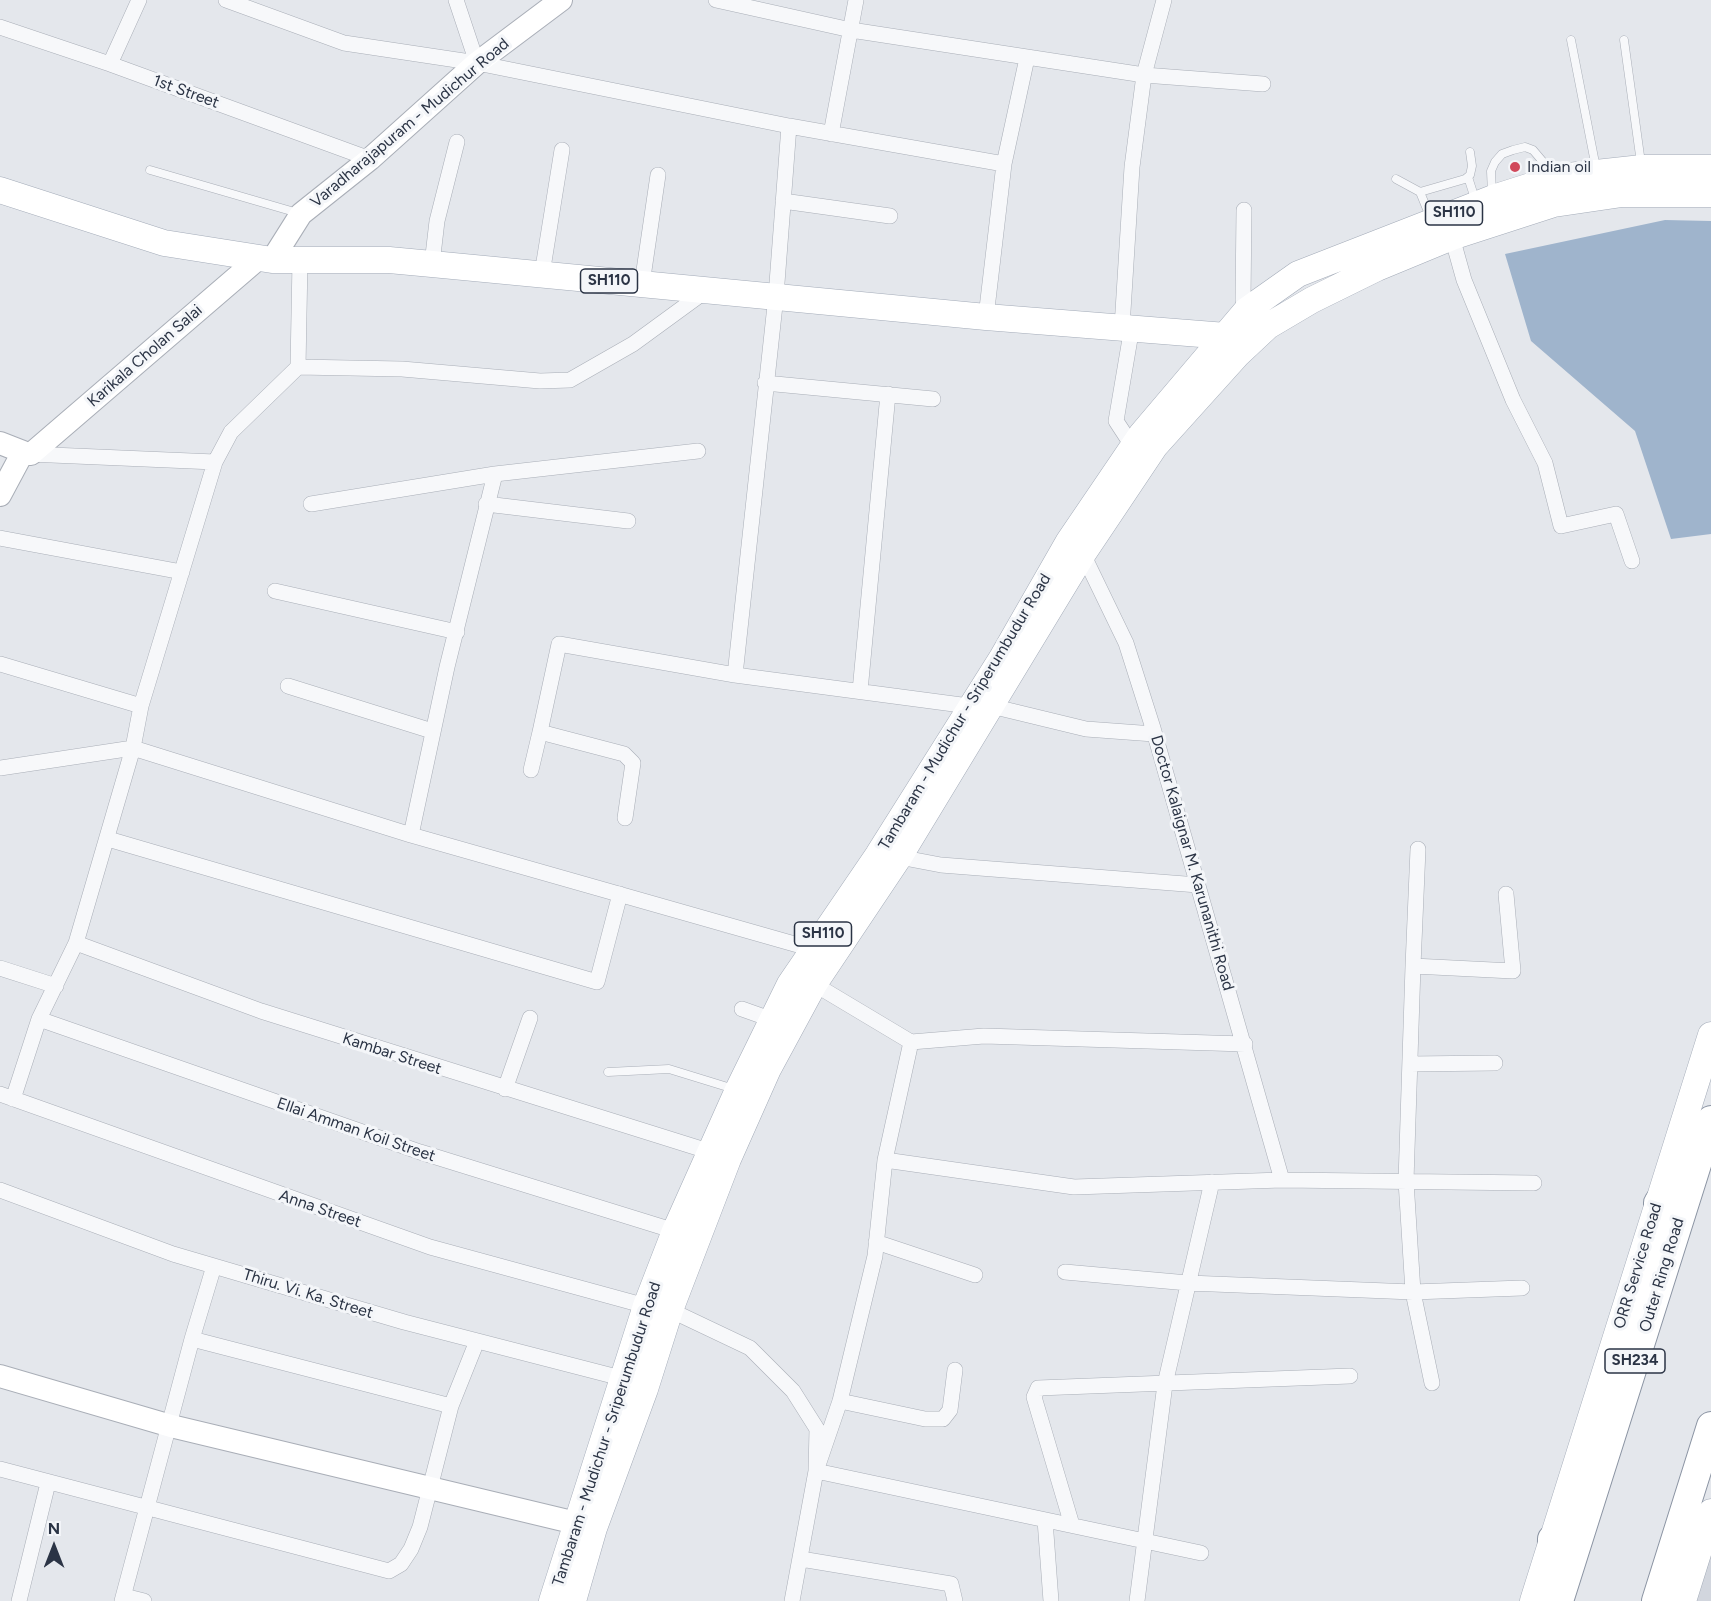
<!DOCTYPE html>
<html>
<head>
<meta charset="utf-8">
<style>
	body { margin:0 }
	#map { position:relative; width:1711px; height:1601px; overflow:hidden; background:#e4e7ec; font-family:Figtree,sans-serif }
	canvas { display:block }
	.north { position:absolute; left:24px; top:1517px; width:60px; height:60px; -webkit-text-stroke:4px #f4f6f9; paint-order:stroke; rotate:0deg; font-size:16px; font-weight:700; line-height:24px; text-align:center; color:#2b3445 }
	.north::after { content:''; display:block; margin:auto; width:21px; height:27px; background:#2b3445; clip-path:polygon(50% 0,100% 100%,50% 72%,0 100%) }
</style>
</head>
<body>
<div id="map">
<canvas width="1711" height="1601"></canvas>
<div class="north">N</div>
</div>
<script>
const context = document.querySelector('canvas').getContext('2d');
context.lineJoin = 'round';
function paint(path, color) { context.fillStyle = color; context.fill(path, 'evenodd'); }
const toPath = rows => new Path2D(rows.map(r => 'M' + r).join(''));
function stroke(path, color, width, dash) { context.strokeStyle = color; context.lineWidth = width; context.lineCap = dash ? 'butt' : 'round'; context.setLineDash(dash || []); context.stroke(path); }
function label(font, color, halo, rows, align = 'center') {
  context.font = font + ' Figtree,sans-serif'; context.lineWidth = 6; context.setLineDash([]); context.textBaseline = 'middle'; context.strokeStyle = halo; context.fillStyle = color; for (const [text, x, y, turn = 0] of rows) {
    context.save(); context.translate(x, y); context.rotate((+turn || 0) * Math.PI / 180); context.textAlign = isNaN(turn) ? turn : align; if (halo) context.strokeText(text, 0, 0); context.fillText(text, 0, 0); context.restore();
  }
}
const built = toPath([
	[1711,1554,1711,1601,1696,1601]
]);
const water = toPath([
	[1665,220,1711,221,1711,534,1671,539,1635,431,1531,341,1505,254]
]);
const lane = toPath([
	[1571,40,1596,168],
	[1624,40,1641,163],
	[150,170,298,213],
	[1468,177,1476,202],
	[1396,179,1420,192,1465,179,1470,175,1472,166,1470,152],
	[1420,192,1431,219],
	[1492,194,1491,171,1495,162,1502,154,1513,150,1525,147,1533,150,1544,163,1550,177],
	[608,1072,669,1069,734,1089]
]);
const street = toPath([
	[226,0,344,43,477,63,789,126,1004,164,986,317],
	[456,0,477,63],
	[716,0,851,30,1144,75,1132,167,1122,327],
	[1164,0,1144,75,1263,84],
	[0,27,110,64,370,159],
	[110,64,139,0],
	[831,134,856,0],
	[1004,164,1027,58],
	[783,201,890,216],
	[1244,210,1243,300,1247,310],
	[1452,237,1464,280,1513,400,1545,463,1561,526,1616,514,1632,561],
	[432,264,437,221,457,142],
	[542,274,562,150],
	[642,284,658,175],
	[1132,327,1116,421,1133,447],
	[298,367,402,369,540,381,570,380,633,344,707,290],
	[765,383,933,399],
	[28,454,215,462],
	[311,504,495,474,698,451],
	[486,504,628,521],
	[0,538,182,572],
	[1081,550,1126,643,1153,728,1282,1180],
	[275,591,457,632],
	[0,664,141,706],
	[735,675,776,296,789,126],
	[288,686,432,731],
	[860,691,888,394],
	[991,706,1086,729,1154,734],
	[0,768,133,748,411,835,812,949],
	[531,770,540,732],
	[625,818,633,763,624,754,540,732,559,644,735,675,969,706],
	[411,835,447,667,495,474],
	[108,839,597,982,620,894],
	[899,857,941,865,1198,885],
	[76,943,261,1011,711,1152],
	[1413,966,1418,849],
	[0,968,56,986],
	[814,984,911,1042,885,1160,875,1256,840,1401,816,1471,1201,1553],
	[742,1009,773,1020],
	[39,1019,420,1152,675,1231],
	[911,1042,984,1036,1245,1044],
	[1410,1064,1495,1063],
	[505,1089,530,1018],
	[0,1094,430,1247,646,1306],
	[13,1099,39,1019,76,943,133,748,141,706,215,462,231,432,298,367,300,261],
	[885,1160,1074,1187,1282,1180,1534,1183],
	[0,1190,173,1254,404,1322,621,1378],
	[876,1242,975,1275],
	[1065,1272,1188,1283,1413,1292,1522,1288],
	[670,1310,750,1348,793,1391,817,1429,816,1471,792,1601],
	[192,1339,451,1406],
	[1432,1383,1413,1292,1406,1181,1413,966,1513,971,1506,894],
	[840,1401,925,1419,943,1419,950,1410,955,1370],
	[0,1469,389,1571,401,1564,411,1549,420,1527,451,1406,477,1341],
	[1045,1520,1051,1601],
	[1072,1525,1034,1397,1038,1388,1350,1376],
	[801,1559,951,1584,955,1601],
	[124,1596,144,1601],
	[19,1601,48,1483],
	[122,1601,192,1339,214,1266],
	[1137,1601,1165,1384,1212,1182]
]);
const secondary = toPath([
	[272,260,301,214,370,159,477,63,561,0],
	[0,443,23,452,0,495],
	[31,454,259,258],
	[0,1376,171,1426,576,1523]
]);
const primary = toPath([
	[0,190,164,243,272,260,389,260,432,264,986,317,1226,336],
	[552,1601,646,1306,675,1231,738,1090,790,984,878,855,1002,658,1069,541,1141,435,1247,310,1298,274,1493,198,1559,177,1642,168,1711,168],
	[573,1601,594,1528,645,1389,670,1310,728,1159,768,1069,814,984,899,857,1084,552,1155,446,1237,355,1268,326,1312,300,1377,268,1452,237,1554,204,1622,194,1711,194],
	[1533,1601,1711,1035],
	[1683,1601,1711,1512]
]);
const highway = toPath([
	[1658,1203,1691,1155],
	[1551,1596,1552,1539],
	[1559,1601,1711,1120],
	[1656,1601,1711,1426]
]);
const markers = [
	[1515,167,6,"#d1495b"]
];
const shields = [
	[1454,213,57],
	[609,281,57],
	[823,934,57],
	[1635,1361,60]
];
const shieldNames = [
	["SH110",1454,213],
	["SH110",609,281],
	["SH110",823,934],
	["SH234",1635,1361]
];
const streetNames = [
	["1st Street",186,92,20],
	["Varadharajapuram - Mudichur Road",410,123,-40],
	["Karikala Cholan Salai",145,356,-41],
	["Tambaram - Mudichur - Sriperumbudur Road",965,712,-59],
	["Doctor Kalaignar M. Karunanithi Road",1192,863,74],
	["Kambar Street",392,1054,18],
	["Ellai Amman Koil Street",356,1130,19],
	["Anna Street",320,1209,19],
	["ORR Service Road",1638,1266,-73],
	["Outer Ring Road",1662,1275,-73],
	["Thiru. Vi. Ka. Street",308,1294,17],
	["Tambaram - Mudichur - Sriperumbudur Road",607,1434,-72]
];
const poiNames = [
	["Indian oil",1527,167]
];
paint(built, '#d2d6de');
paint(water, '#9fb4cc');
stroke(lane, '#a9aeb7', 9);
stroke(street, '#a9aeb7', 16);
stroke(secondary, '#a9aeb7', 24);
stroke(primary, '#a3abb8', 27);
stroke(highway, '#8b94a3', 30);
stroke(lane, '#f7f8fa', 8);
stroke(street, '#f7f8fa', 15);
stroke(secondary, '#fff', 22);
stroke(primary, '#fff', 26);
stroke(highway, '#fff', 28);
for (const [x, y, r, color] of markers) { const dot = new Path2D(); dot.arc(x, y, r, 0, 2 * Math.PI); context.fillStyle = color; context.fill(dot); stroke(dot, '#f4f6f9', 2); }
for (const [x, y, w] of shields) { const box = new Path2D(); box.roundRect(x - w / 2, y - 12, w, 24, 4.5); context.fillStyle = '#f4f6f9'; context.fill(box); stroke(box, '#2b3445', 1.5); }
label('bold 15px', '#2b3445', null, shieldNames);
label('16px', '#2b3445', '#f4f6f9', streetNames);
label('16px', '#2b3445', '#f4f6f9', poiNames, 'left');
</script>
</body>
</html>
